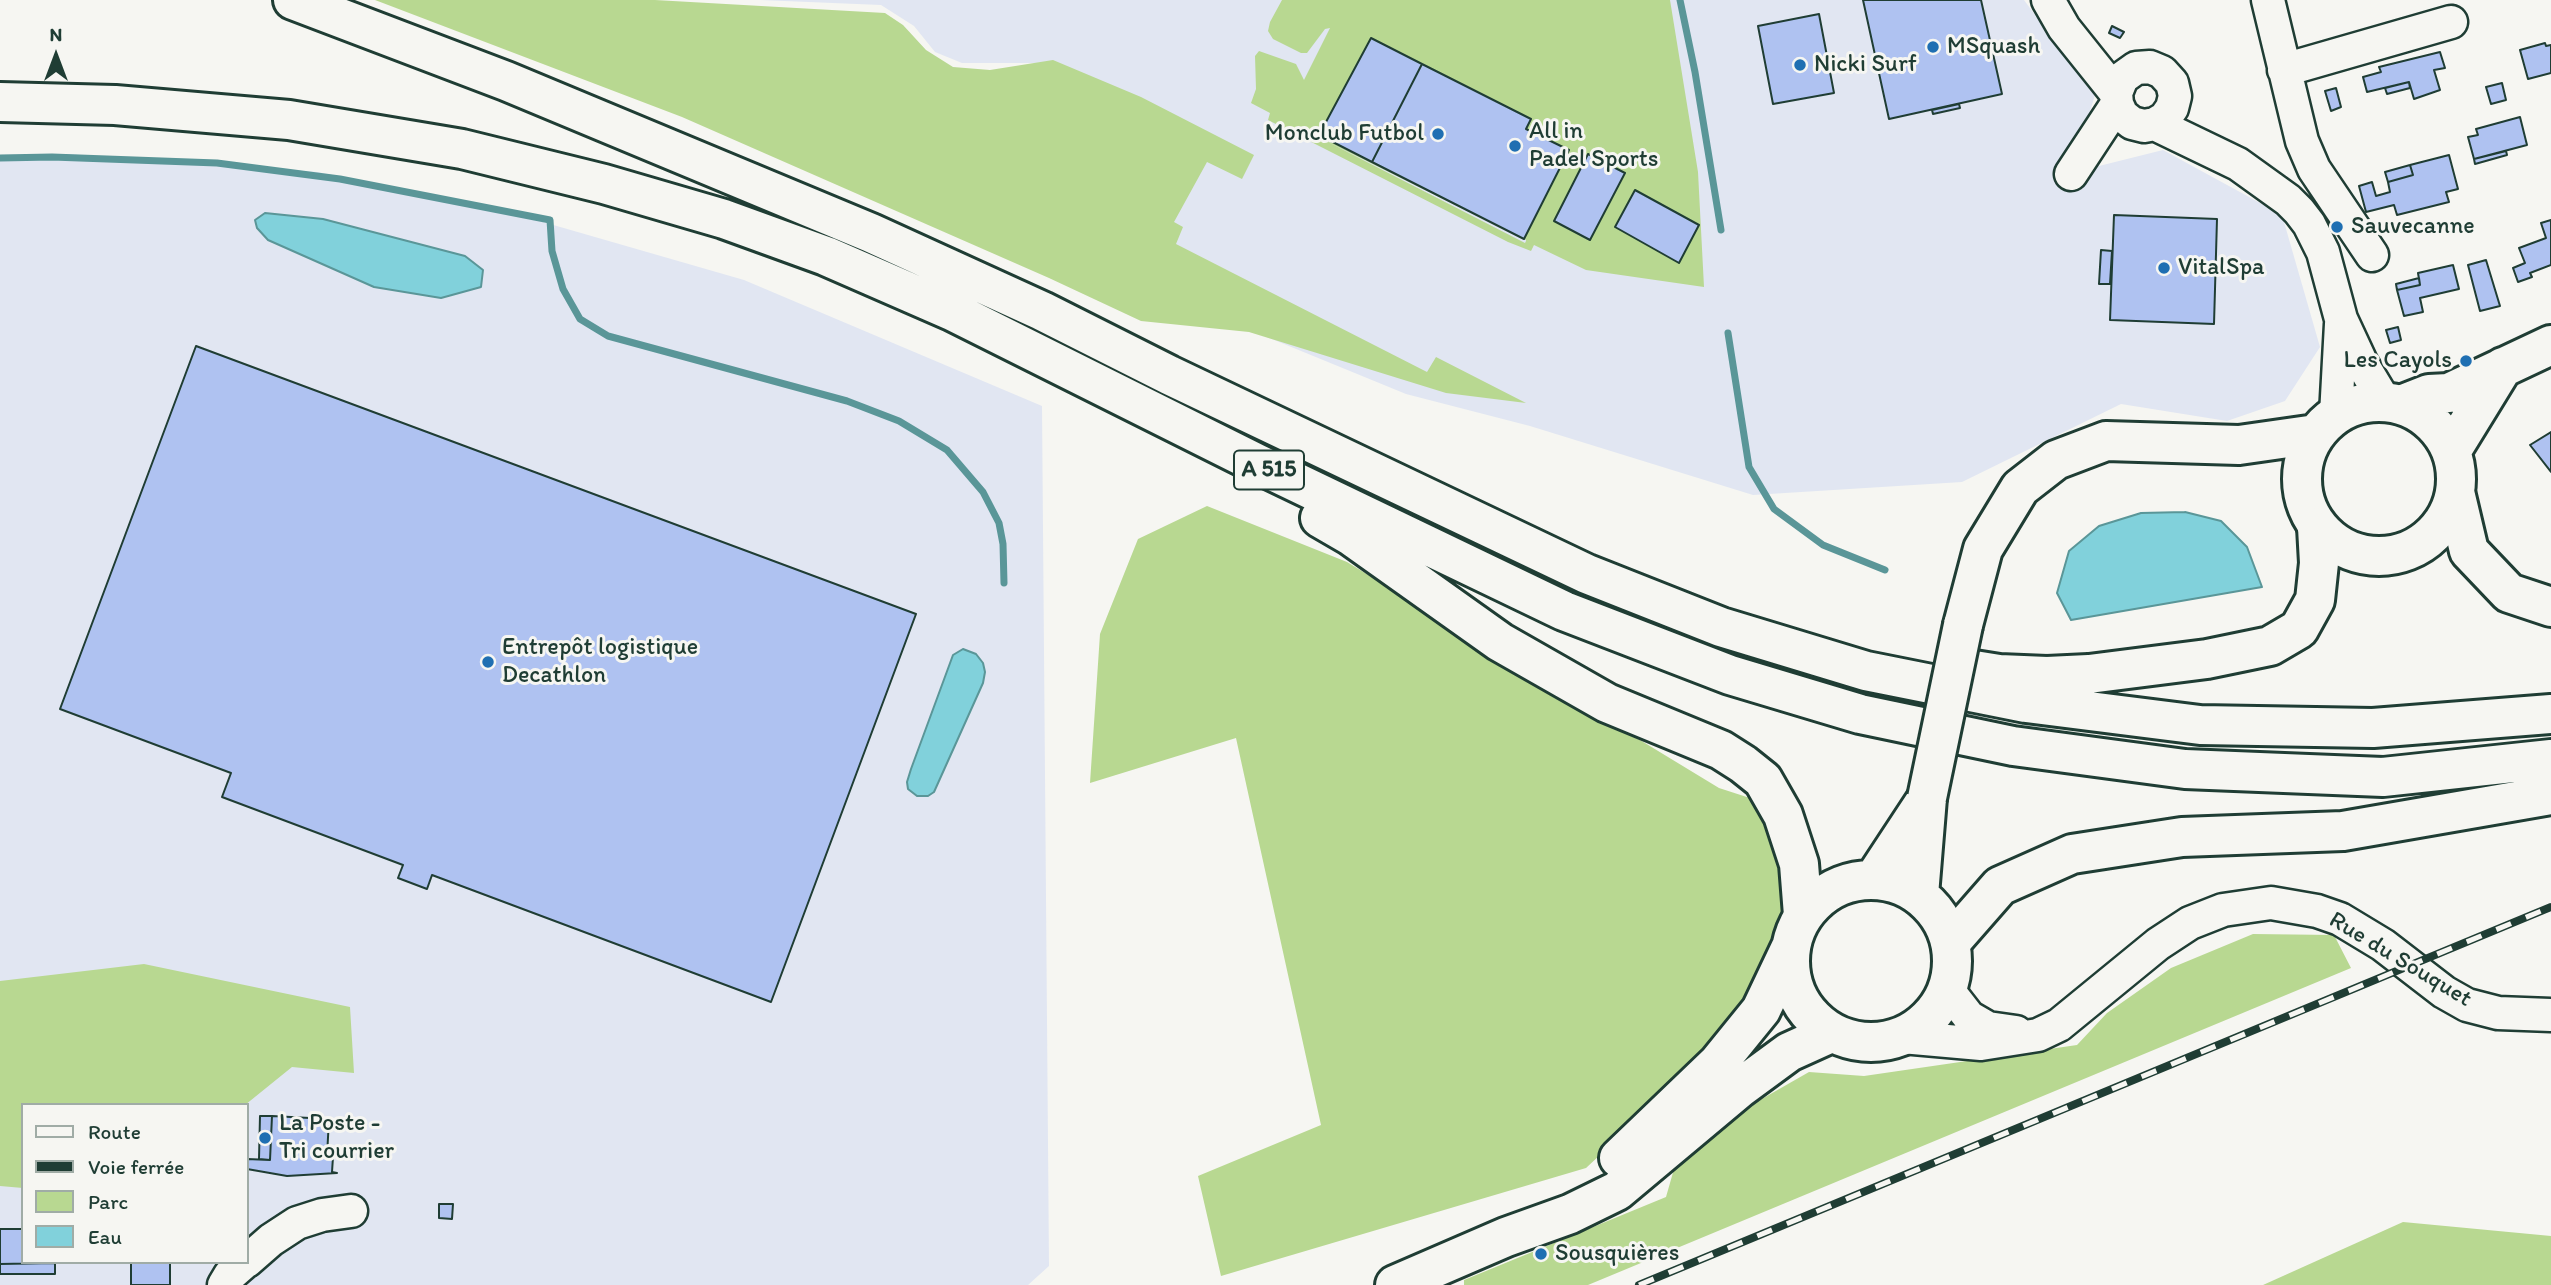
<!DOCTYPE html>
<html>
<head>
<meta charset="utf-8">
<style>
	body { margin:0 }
	#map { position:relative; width:2551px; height:1285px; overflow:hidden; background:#f6f6f2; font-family:Itim,sans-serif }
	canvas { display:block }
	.legend { position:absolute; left:21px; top:1103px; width:228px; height:161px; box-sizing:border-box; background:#f6f6f2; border:2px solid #a0aca6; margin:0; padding:9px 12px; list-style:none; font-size:21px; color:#1f3d34 }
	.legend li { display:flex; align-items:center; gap:14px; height:35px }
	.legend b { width:35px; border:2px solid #a0aca6 }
	.north { position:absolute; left:21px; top:21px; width:70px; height:70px; -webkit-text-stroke:5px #f6f6f2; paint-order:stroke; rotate:0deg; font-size:19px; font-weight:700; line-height:28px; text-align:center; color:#1f3d34 }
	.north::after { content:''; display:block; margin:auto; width:24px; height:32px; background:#1f3d34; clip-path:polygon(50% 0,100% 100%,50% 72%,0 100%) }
</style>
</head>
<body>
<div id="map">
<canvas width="2551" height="1285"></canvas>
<ul class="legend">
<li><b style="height:9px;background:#f6f6f2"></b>Route</li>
<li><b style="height:9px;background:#1f3d34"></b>Voie ferrée</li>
<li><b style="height:19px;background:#b8d891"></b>Parc</li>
<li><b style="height:19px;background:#81d1db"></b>Eau</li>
</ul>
<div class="north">N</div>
</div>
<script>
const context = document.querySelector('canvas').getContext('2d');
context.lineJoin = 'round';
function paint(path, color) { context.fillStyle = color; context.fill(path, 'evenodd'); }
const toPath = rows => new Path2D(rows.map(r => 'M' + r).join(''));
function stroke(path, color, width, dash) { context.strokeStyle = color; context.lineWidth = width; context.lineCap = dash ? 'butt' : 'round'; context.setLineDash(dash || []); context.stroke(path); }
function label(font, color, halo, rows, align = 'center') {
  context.font = font + ' Itim,sans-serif'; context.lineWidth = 6; context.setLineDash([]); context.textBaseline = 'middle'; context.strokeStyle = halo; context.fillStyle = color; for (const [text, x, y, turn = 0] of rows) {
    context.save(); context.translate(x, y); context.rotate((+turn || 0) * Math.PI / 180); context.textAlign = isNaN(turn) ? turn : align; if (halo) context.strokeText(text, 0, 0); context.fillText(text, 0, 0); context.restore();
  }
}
const built = toPath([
	[760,0,2024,0,2095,95,2071,173,2163,150,2282,215,2320,347,2285,401,2227,421,2121,404,1962,482,1753,495,1530,426,1406,394,1040,244,1036,63,962,63,935,52,914,26,881,5],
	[67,154,318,172,536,220,744,280,1042,406,1049,1266,1028,1285,0,1285,0,155],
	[23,1105,247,1105,247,1262,23,1262]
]);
const green = toPath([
	[375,0,655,0,885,13,903,25,926,50,953,67,990,70,1053,60,1141,97,1254,155,1242,179,1207,162,1174,222,1183,227,1176,244,1427,372,1436,357,1526,403,1446,393,1249,332,1141,321,1049,278,682,117],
	[1282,0,1670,0,1698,172,1704,287,1586,270,1534,245,1531,251,1508,242,1268,120,1270,113,1251,103,1256,89,1255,56,1259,51,1296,64,1304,80,1330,28,1325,29,1307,53,1301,53,1273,39,1268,31,1270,22],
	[1324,140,1526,240,1526,241,1525,243],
	[1207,506,1347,562,1719,788,1756,800,1784,849,1791,888,1776,945,1745,1006,1687,1074,1586,1168,1221,1276,1198,1176,1321,1125,1236,738,1090,783,1100,634,1138,539],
	[2253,934,2334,935,2351,968,1588,1285,1464,1285,1464,1280,1666,1197,1676,1162,1732,1116,1809,1072,1864,1076,2077,1045,2107,1013,2171,968],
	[144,964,350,1007,354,1073,292,1067,245,1105,23,1105,23,1188,0,1186,0,981],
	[2403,1222,2551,1236,2551,1285,2263,1285]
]);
const water = toPath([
	[265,213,323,219,465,256,483,270,481,287,441,298,374,287,268,240,257,228,255,220,265,213],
	[2185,512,2221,521,2247,547,2262,587,2071,620,2057,593,2069,551,2099,526,2141,513,2185,512],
	[963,649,976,654,983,663,985,672,983,683,934,792,928,796,917,796,908,789,907,782,911,769,953,655,963,649]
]);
const stream = toPath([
	[1680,0,1695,72,1721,230],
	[0,158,52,157,217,163,340,179,550,220,552,251,563,289,580,319,608,336,847,401,899,421,947,450,983,492,999,523,1003,544,1004,583],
	[1728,333,1749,467,1774,509,1823,545,1885,570]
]);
const building = toPath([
	[1863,0,1981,0,2002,94,1889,119,1863,0],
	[1819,14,1834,93,1773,104,1758,26,1819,14],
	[2112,26,2124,32,2120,38,2109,33,2112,26],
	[1371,38,1422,64,1372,162,1319,135,1371,38],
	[2545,43,2546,46,2551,45,2551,73,2528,79,2520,50,2545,43],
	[2440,52,2445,68,2434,70,2440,90,2414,99,2409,82,2367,92,2363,77,2381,72,2379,67,2440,52],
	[1422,64,1531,119,1526,129,1569,150,1524,239,1372,162,1422,64],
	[2409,82,2410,88,2387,94,2385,88,2409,82],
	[2502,83,2506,100,2491,104,2486,87,2502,83],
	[2336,88,2341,107,2331,111,2325,91,2336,88],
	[1959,104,1960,108,1933,114,1932,110,1959,104],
	[2520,117,2527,145,2474,159,2468,137,2478,135,2476,129,2520,117],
	[2506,151,2507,155,2475,164,2474,159,2506,151],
	[1588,154,1625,173,1590,240,1554,221,1588,154],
	[2449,155,2458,189,2446,192,2449,202,2397,215,2394,205,2366,212,2359,186,2372,182,2376,196,2390,192,2388,182,2413,175,2410,165,2449,155],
	[2410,165,2413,175,2388,182,2385,172,2410,165],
	[1635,190,1699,225,1679,263,1615,227,1635,190],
	[2114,215,2217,219,2214,324,2110,320,2114,215],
	[2551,220,2551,265,2530,273,2532,277,2518,282,2513,268,2525,263,2519,248,2546,238,2541,223,2551,220],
	[2101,250,2112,251,2110,284,2099,284,2101,250],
	[2486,260,2500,306,2480,311,2468,265,2486,260],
	[2453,265,2459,289,2420,298,2423,312,2404,316,2397,290,2420,285,2418,273,2453,265],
	[2419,278,2420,285,2397,290,2396,284,2419,278],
	[2398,327,2401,340,2390,343,2386,330,2398,327],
	[196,346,916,614,771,1002,432,875,427,889,398,878,403,865,222,797,231,773,60,709,196,346],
	[2551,432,2551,472,2530,445,2551,432],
	[260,1116,272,1116,270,1160,259,1159,260,1116],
	[272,1116,329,1119,327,1156,333,1157,332,1172,337,1173,287,1176,247,1169,247,1159,270,1160,272,1116],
	[439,1204,453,1204,452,1219,439,1218,439,1204],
	[0,1229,23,1229,23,1262,55,1263,0,1264,0,1229],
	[131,1262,170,1262,170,1285,131,1285,131,1262],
	[55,1263,55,1274,0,1274,0,1264,55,1263]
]);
const minor = toPath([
	[2048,0,2064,28,2116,93],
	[2268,0,2302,141,2314,169,2372,255],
	[2284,70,2451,22],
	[2155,124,2238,164,2288,200,2299,211,2309,224,2323,252,2341,319,2361,362,2385,402],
	[2071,174,2117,104,2116,93,2122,78,2136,68,2150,67,2162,72,2172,83,2175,96,2172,108,2165,118,2155,124,2144,126,2132,123,2122,115,2117,104],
	[2336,415,2341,324],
	[1948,990,1969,1017,1988,1028,2016,1032],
	[1902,1037,1981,1044,2038,1035,2059,1025,2158,944,2190,923,2223,910,2271,903,2317,911,2340,919,2383,945,2444,992,2467,1005,2498,1013,2551,1015],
	[247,1261,271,1240,297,1223,322,1215,351,1211],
	[224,1285,230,1275,245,1262]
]);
const major = toPath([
	'2302 479a77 77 0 1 1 154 0a77 77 0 1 1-154 0Z',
	[2401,405,2429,394,2449,393,2551,345],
	[2452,450,2503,367],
	[1963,625,1983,549,2020,488,2056,460,2106,441,2239,445,2316,434],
	[1874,879,1924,803],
	'1790 961a81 81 0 1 1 162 0a81 81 0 1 1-162 0Z',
	[1919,895,1927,798],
	[1619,1158,1718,1063,1761,1010,1790,949],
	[1395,1285,1506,1237,1570,1214,1617,1191,1740,1088,1789,1052,1831,1033]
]);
const highway = toPath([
	[293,0,506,81,871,233,1042,311,1169,375,1587,574,1721,627,1866,671,2026,703,2200,725,2373,728,2551,714],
	[0,102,115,105,289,120,462,149,604,184,724,219,826,256,952,311,1256,463,1564,611,1730,675,1860,714,2013,746,2185,769,2383,777,2551,759],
	[2456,496,2469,551,2509,593,2551,607],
	[1320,518,1351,536,1500,642,1607,703,1721,750,1743,764,1763,780,1783,815,1799,864,1803,915],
	[1974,670,1999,674,2047,676,2089,674,2207,659,2270,646,2299,629,2315,600,2319,563,2317,527],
	[1951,942,2000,886,2072,854,2182,837,2343,831,2551,795]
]);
const rail = toPath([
	[1639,1285,2551,907]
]);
const majorBridge = toPath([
	[1927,798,1963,625]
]);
const markers = [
	[1933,47,7,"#1f6fb2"],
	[1800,65,7,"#1f6fb2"],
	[1438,134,7,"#1f6fb2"],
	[1515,146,7,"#1f6fb2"],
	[2337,227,7,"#1f6fb2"],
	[2164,268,7,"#1f6fb2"],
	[2466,361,7,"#1f6fb2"],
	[488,662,7,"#1f6fb2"],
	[265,1138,7,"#1f6fb2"],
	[1541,1254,7,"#1f6fb2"]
];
const shields = [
	[1269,470,70]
];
const shieldNames = [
	["A 515",1269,470]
];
const poiNames = [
	["MSquash",1947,47],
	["Nicki Surf",1814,65],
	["All in",1529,132],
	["Padel Sports",1529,160],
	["Monclub Futbol",1424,134,"right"],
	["Sauvecanne",2351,227],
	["VitalSpa",2178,268],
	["Les Cayols",2452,361,"right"],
	["Entrepôt logistique",502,648],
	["Decathlon",502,676],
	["La Poste -",279,1124],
	["Tri courrier",279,1152],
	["Sousquières",1555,1254]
];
const streetNames = [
	["Rue du Souquet",2400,960,31]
];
paint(built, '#e1e6f2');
paint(green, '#b8d891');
paint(water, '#81d1db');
stroke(water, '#5a9698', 2);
stroke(stream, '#5a9698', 7);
paint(building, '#afc2f1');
stroke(building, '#1f3d34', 2);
stroke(minor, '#1f3d34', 37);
stroke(major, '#1f3d34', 44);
stroke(highway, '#1f3d34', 44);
stroke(minor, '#f6f6f2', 32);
stroke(major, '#f6f6f2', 38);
stroke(highway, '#f6f6f2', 38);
stroke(rail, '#1f3d34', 8);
stroke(rail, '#f6f6f2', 5, [16]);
stroke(majorBridge, '#1f3d34', 44, []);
stroke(majorBridge, '#f6f6f2', 38);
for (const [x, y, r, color] of markers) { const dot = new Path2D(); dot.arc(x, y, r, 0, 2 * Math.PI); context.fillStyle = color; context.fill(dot); stroke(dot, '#f6f6f2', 2.5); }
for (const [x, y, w] of shields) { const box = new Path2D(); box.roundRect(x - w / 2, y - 19.5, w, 39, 5); context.fillStyle = '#f6f6f2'; context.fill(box); stroke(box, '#1f3d34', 2); }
label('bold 23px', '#1f3d34', null, shieldNames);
label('24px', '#1f3d34', '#f6f6f2', poiNames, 'left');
label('24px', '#1f3d34', '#f6f6f2', streetNames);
</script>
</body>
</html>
